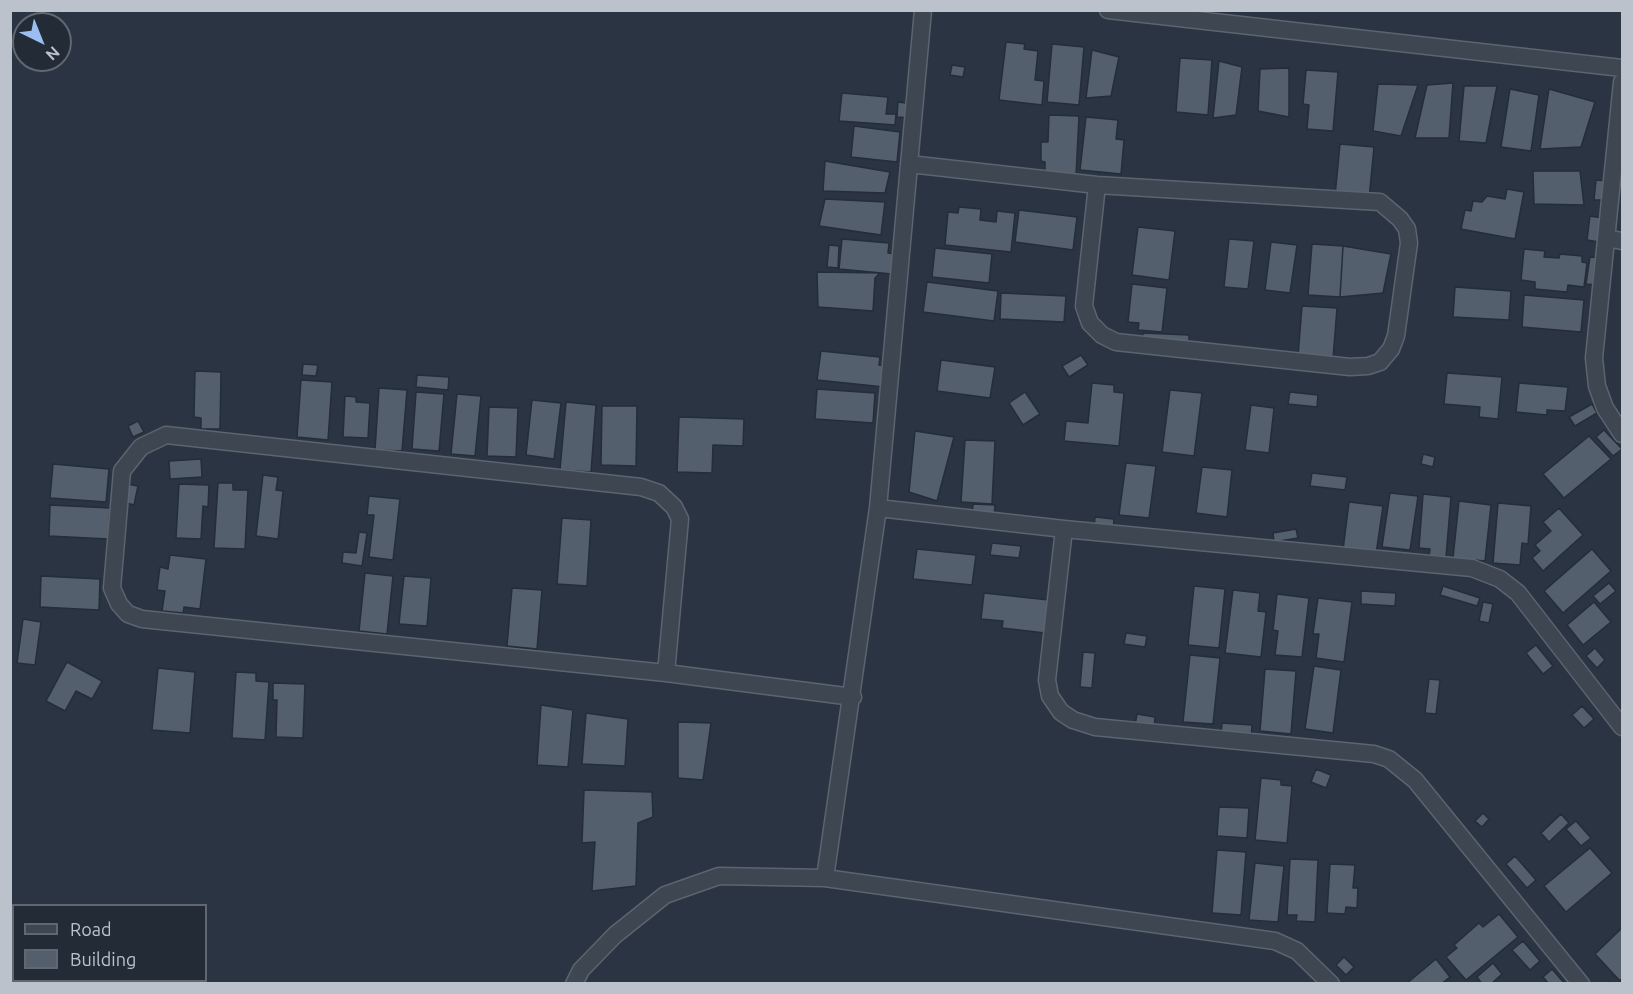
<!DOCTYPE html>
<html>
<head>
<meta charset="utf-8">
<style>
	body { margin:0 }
	#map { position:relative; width:1633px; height:994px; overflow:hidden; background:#2a3442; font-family:Ubuntu,sans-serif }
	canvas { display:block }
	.frame { position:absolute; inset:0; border:12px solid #bbc2cc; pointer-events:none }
	.legend { position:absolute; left:12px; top:904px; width:195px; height:78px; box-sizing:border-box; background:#232b37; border:2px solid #606773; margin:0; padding:8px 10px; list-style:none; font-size:18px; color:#bbc2cc }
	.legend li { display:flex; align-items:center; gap:12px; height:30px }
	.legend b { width:30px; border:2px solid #606773 }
	.north { position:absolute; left:12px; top:12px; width:60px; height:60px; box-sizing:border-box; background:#232b37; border:2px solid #606773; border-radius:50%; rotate:137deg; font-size:16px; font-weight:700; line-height:24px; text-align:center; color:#bbc2cc }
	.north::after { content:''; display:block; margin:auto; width:21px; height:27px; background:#9cbdf0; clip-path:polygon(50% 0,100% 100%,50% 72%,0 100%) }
</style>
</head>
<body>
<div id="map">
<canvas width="1633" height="994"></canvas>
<div class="frame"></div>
<ul class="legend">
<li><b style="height:8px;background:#3e4652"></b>Road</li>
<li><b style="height:16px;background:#535f6c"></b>Building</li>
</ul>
<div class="north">N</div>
</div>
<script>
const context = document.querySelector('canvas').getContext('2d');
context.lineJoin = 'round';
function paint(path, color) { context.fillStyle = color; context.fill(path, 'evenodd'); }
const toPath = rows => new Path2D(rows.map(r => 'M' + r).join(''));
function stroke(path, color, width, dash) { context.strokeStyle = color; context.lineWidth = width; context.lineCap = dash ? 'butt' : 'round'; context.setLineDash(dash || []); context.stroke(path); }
const building = toPath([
	[1006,42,1025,44,1024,49,1038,51,1035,80,1044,81,1042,105,999,100,1006,42],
	[1052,44,1084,47,1079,105,1047,102,1052,44],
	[1092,50,1119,57,1111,96,1086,98,1092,50],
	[1180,58,1212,60,1208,115,1176,112,1180,58],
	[1219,61,1242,67,1236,115,1213,118,1219,61],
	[952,65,965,67,963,77,950,75,952,65],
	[1289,68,1289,117,1258,111,1260,69,1289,68],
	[1306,70,1338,72,1333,131,1307,129,1309,105,1303,104,1306,70],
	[1453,83,1449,138,1415,138,1427,85,1453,83],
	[1378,84,1418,85,1401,136,1373,131,1378,84],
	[1464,86,1497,86,1486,143,1459,141,1464,86],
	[1510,89,1539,95,1531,151,1501,147,1510,89],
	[1549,89,1595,102,1581,147,1540,149,1549,89],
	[842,93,888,97,886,114,896,114,895,125,839,121,842,93],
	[898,102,913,104,911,118,897,117,898,102],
	[1049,115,1079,116,1076,176,1045,175,1045,162,1041,161,1041,142,1048,142,1049,115],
	[1086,117,1118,120,1116,139,1124,140,1121,174,1080,170,1086,117],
	[854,126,900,132,897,162,851,157,854,126],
	[1340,144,1374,147,1369,199,1335,196,1340,144],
	[825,161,890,172,885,193,823,191,825,161],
	[1533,171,1580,171,1584,205,1534,204,1533,171],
	[1596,180,1607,181,1606,200,1594,200,1596,180],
	[1507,189,1524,192,1515,239,1461,229,1465,210,1471,211,1473,201,1482,202,1487,196,1505,199,1507,189],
	[825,199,885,202,881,235,819,226,825,199],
	[959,207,981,209,980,220,996,222,997,211,1015,213,1011,252,945,245,948,212,958,213,959,207],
	[1019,210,1077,217,1073,250,1015,242,1019,210],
	[1590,216,1602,218,1599,242,1587,240,1590,216],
	[1138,227,1175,231,1169,280,1132,275,1138,227],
	[842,239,889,243,888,253,894,254,892,274,839,269,842,239],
	[1229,239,1254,241,1248,289,1224,287,1229,239],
	[1271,242,1297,245,1290,293,1265,290,1271,242],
	[1312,244,1343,246,1340,297,1308,295,1312,244],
	[829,245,839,246,838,268,827,267,829,245],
	[1343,246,1391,254,1383,293,1340,297,1343,246],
	[935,248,992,254,989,283,932,277,935,248],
	[1524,249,1545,251,1544,257,1559,258,1560,254,1582,256,1582,262,1587,263,1584,287,1568,285,1567,292,1535,289,1535,282,1521,280,1524,249],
	[1590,257,1601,258,1597,285,1586,284,1590,257],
	[817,272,880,273,875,278,873,311,818,307,817,272],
	[927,282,998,291,994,321,923,312,927,282],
	[1132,284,1167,288,1162,332,1138,330,1139,323,1128,322,1132,284],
	[1455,287,1511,291,1509,320,1453,317,1455,287],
	[1001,293,1066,296,1064,322,1000,319,1001,293],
	[1524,295,1584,300,1581,332,1522,327,1524,295],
	[1302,306,1337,308,1333,359,1298,356,1302,306],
	[1143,333,1189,335,1189,345,1142,343,1143,333],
	[821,351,880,357,879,365,886,366,884,387,817,380,821,351],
	[1081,355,1088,365,1069,377,1062,366,1081,355],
	[941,360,995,367,990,398,937,391,941,360],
	[303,364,318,365,316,376,302,375,303,364],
	[195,371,221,372,220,429,201,429,201,418,194,417,195,371],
	[1447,373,1502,377,1498,419,1479,417,1480,407,1444,404,1447,373],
	[417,375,449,377,448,390,416,387,417,375],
	[301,380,332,382,328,440,297,437,301,380],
	[1092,383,1114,385,1114,392,1124,393,1119,446,1064,441,1066,421,1088,423,1092,383],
	[1519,383,1568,387,1565,411,1547,410,1547,415,1516,412,1519,383],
	[379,388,407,390,402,451,375,450,379,388],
	[817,389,875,393,873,423,815,419,817,389],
	[1170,390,1202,393,1194,456,1162,452,1170,390],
	[416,392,444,394,439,451,412,449,416,392],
	[1025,392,1040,414,1023,425,1009,403,1025,392],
	[1290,392,1318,395,1317,407,1288,404,1290,392],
	[457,394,481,396,475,456,451,454,457,394],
	[345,396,356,397,356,402,370,403,368,438,343,437,345,396],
	[532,400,561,403,554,459,526,455,532,400],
	[566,402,596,405,591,472,560,470,566,402],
	[1592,404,1597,413,1575,426,1569,417,1592,404],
	[1251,405,1274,408,1269,453,1245,450,1251,405],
	[602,406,637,406,636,466,601,465,602,406],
	[489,407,518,408,516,457,487,456,489,407],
	[679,417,744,419,743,446,713,445,712,473,677,472,679,417],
	[138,421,144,432,133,437,128,426,138,421],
	[1604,430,1622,449,1613,456,1596,437,1604,430],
	[915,431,954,437,937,501,909,492,915,431],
	[1589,436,1611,459,1564,498,1543,474,1589,436],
	[965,440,995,441,992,504,961,502,965,440],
	[1423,454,1435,457,1433,467,1421,464,1423,454],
	[201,459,202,477,170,479,169,461,201,459],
	[1126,463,1156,466,1149,518,1119,515,1126,463],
	[53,464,109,469,106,502,50,498,53,464],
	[1202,467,1232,470,1227,517,1196,513,1202,467],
	[1312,473,1347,477,1345,490,1310,486,1312,473],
	[263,475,278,477,276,490,283,491,278,539,256,536,263,475],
	[218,483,233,483,233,490,248,490,245,549,214,548,218,483],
	[127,484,138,486,134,505,123,502,127,484],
	[179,484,209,485,208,507,203,506,201,539,176,538,179,484],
	[1390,493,1418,496,1410,550,1382,547,1390,493],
	[1423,494,1451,497,1446,557,1429,556,1430,549,1419,548,1423,494],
	[369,496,400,499,393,560,369,557,374,515,367,515,369,496],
	[1459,501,1491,505,1485,561,1453,558,1459,501],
	[1349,502,1383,506,1376,554,1343,550,1349,502],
	[1498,503,1531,506,1528,544,1522,543,1520,565,1493,563,1498,503],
	[973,504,995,505,994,517,972,515,973,504],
	[50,505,110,508,108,539,49,536,50,505],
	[1559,508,1583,535,1543,571,1532,558,1540,551,1535,545,1551,531,1543,522,1559,508],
	[1095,517,1114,519,1113,530,1094,528,1095,517],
	[562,518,591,520,587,586,557,584,562,518],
	[1296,529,1298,538,1274,542,1273,533,1296,529],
	[359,532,367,533,362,566,342,563,343,552,356,553,359,532],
	[992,543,1021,546,1019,558,990,555,992,543],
	[917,549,976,555,972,585,913,579,917,549],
	[1592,549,1611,571,1563,613,1544,591,1592,549],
	[170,555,206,559,200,609,184,607,183,613,162,611,165,591,157,590,160,567,168,569,170,555],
	[365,573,393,576,387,634,359,631,365,573],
	[41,576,100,579,99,610,40,607,41,576],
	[404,576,431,578,427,626,399,624,404,576],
	[1609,583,1616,591,1600,604,1593,596,1609,583],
	[1194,586,1225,589,1219,648,1188,645,1194,586],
	[1443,586,1480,598,1477,606,1440,595,1443,586],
	[512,588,542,590,537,649,507,646,512,588],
	[1233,590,1260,593,1258,611,1266,612,1261,657,1225,653,1233,590],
	[1361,591,1396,593,1395,606,1361,604,1361,591],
	[984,593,1049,600,1045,633,1002,628,1003,621,981,619,984,593],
	[1277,594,1309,598,1302,657,1275,655,1278,631,1273,630,1277,594],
	[1318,598,1352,602,1344,662,1316,658,1319,634,1313,634,1318,598],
	[1483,602,1493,604,1489,623,1479,621,1483,602],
	[1594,602,1611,622,1583,645,1567,625,1594,602],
	[23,619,41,622,35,665,17,663,23,619],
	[1126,633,1147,636,1145,647,1124,644,1126,633],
	[1536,645,1553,666,1543,674,1526,653,1536,645],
	[1595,648,1605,660,1597,668,1586,656,1595,648],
	[1083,652,1095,653,1092,688,1080,687,1083,652],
	[1190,655,1220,658,1213,724,1183,722,1190,655],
	[67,662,102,681,92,699,76,691,65,711,46,701,67,662],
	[1314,666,1341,670,1333,733,1305,729,1314,666],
	[158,668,195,672,190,733,152,730,158,668],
	[1265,669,1296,671,1291,734,1260,731,1265,669],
	[236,672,256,673,256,681,269,682,265,740,232,738,236,672],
	[1429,679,1440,680,1436,714,1425,713,1429,679],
	[273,683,305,684,303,738,276,737,277,700,273,700,273,683],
	[541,705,573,710,568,767,537,765,541,705],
	[1582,706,1594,719,1584,728,1572,715,1582,706],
	[586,713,628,719,625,766,582,764,586,713],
	[1137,714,1155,717,1154,728,1135,725,1137,714],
	[678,722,711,723,703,780,678,778,678,722],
	[1222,723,1252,725,1251,738,1221,735,1222,723],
	[1316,769,1331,775,1326,788,1311,782,1316,769],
	[1261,778,1281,780,1281,785,1292,786,1287,843,1255,840,1261,778],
	[584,790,652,792,653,817,638,823,636,886,592,891,595,842,582,843,584,790],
	[1219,807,1249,808,1247,838,1217,836,1219,807],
	[1483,813,1489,819,1482,827,1475,821,1483,813],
	[1561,814,1569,823,1549,842,1541,833,1561,814],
	[1576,821,1591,838,1581,846,1566,829,1576,821],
	[1590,848,1612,873,1566,912,1544,886,1590,848],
	[1217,850,1246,852,1241,915,1212,913,1217,850],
	[1515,856,1536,880,1527,888,1506,864,1515,856],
	[1290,859,1318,860,1315,922,1296,921,1297,915,1287,915,1290,859],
	[1255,863,1284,866,1278,922,1249,920,1255,863],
	[1330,864,1355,865,1353,888,1358,888,1357,908,1346,907,1345,914,1327,913,1330,864],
	[1499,914,1518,937,1466,980,1446,957,1457,948,1454,945,1479,923,1483,927,1499,914],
	[1622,928,1622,978,1620,981,1595,954,1622,928],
	[1523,941,1540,961,1530,970,1512,950,1523,941],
	[1344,957,1354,967,1346,975,1336,965,1344,957],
	[1436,959,1450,977,1441,984,1406,984,1436,959],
	[1493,963,1502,974,1491,984,1482,984,1477,977,1493,963],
	[1552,969,1565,984,1549,984,1543,977,1552,969]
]);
const street = toPath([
	[1108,10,1622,68],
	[1622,82,1594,358,1597,386,1605,408,1622,434],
	[909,164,1097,185,1380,202,1400,219,1407,229,1409,243,1396,336,1391,349,1380,362,1368,366,1350,367,1116,342,1102,335,1090,323,1084,306,1097,185],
	[1606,238,1622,241],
	[878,508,1064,529,1472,568,1500,579,1518,593,1622,727],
	[1064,529,1047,680,1050,696,1061,712,1073,720,1095,727,1374,754,1389,759,1415,780,1581,984],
	[666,673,680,519,674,507,659,493,641,487,166,435,141,447,122,471,112,588,119,604,128,614,142,619,666,673,853,697],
	[825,878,1275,941,1297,951,1331,984],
	[574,984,581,970,615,935,665,895,719,876,825,878,878,508,923,10]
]);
paint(building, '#535f6c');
stroke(building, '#252d39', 1.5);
stroke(street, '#5c646f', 19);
stroke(street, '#3e4652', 16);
</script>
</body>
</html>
